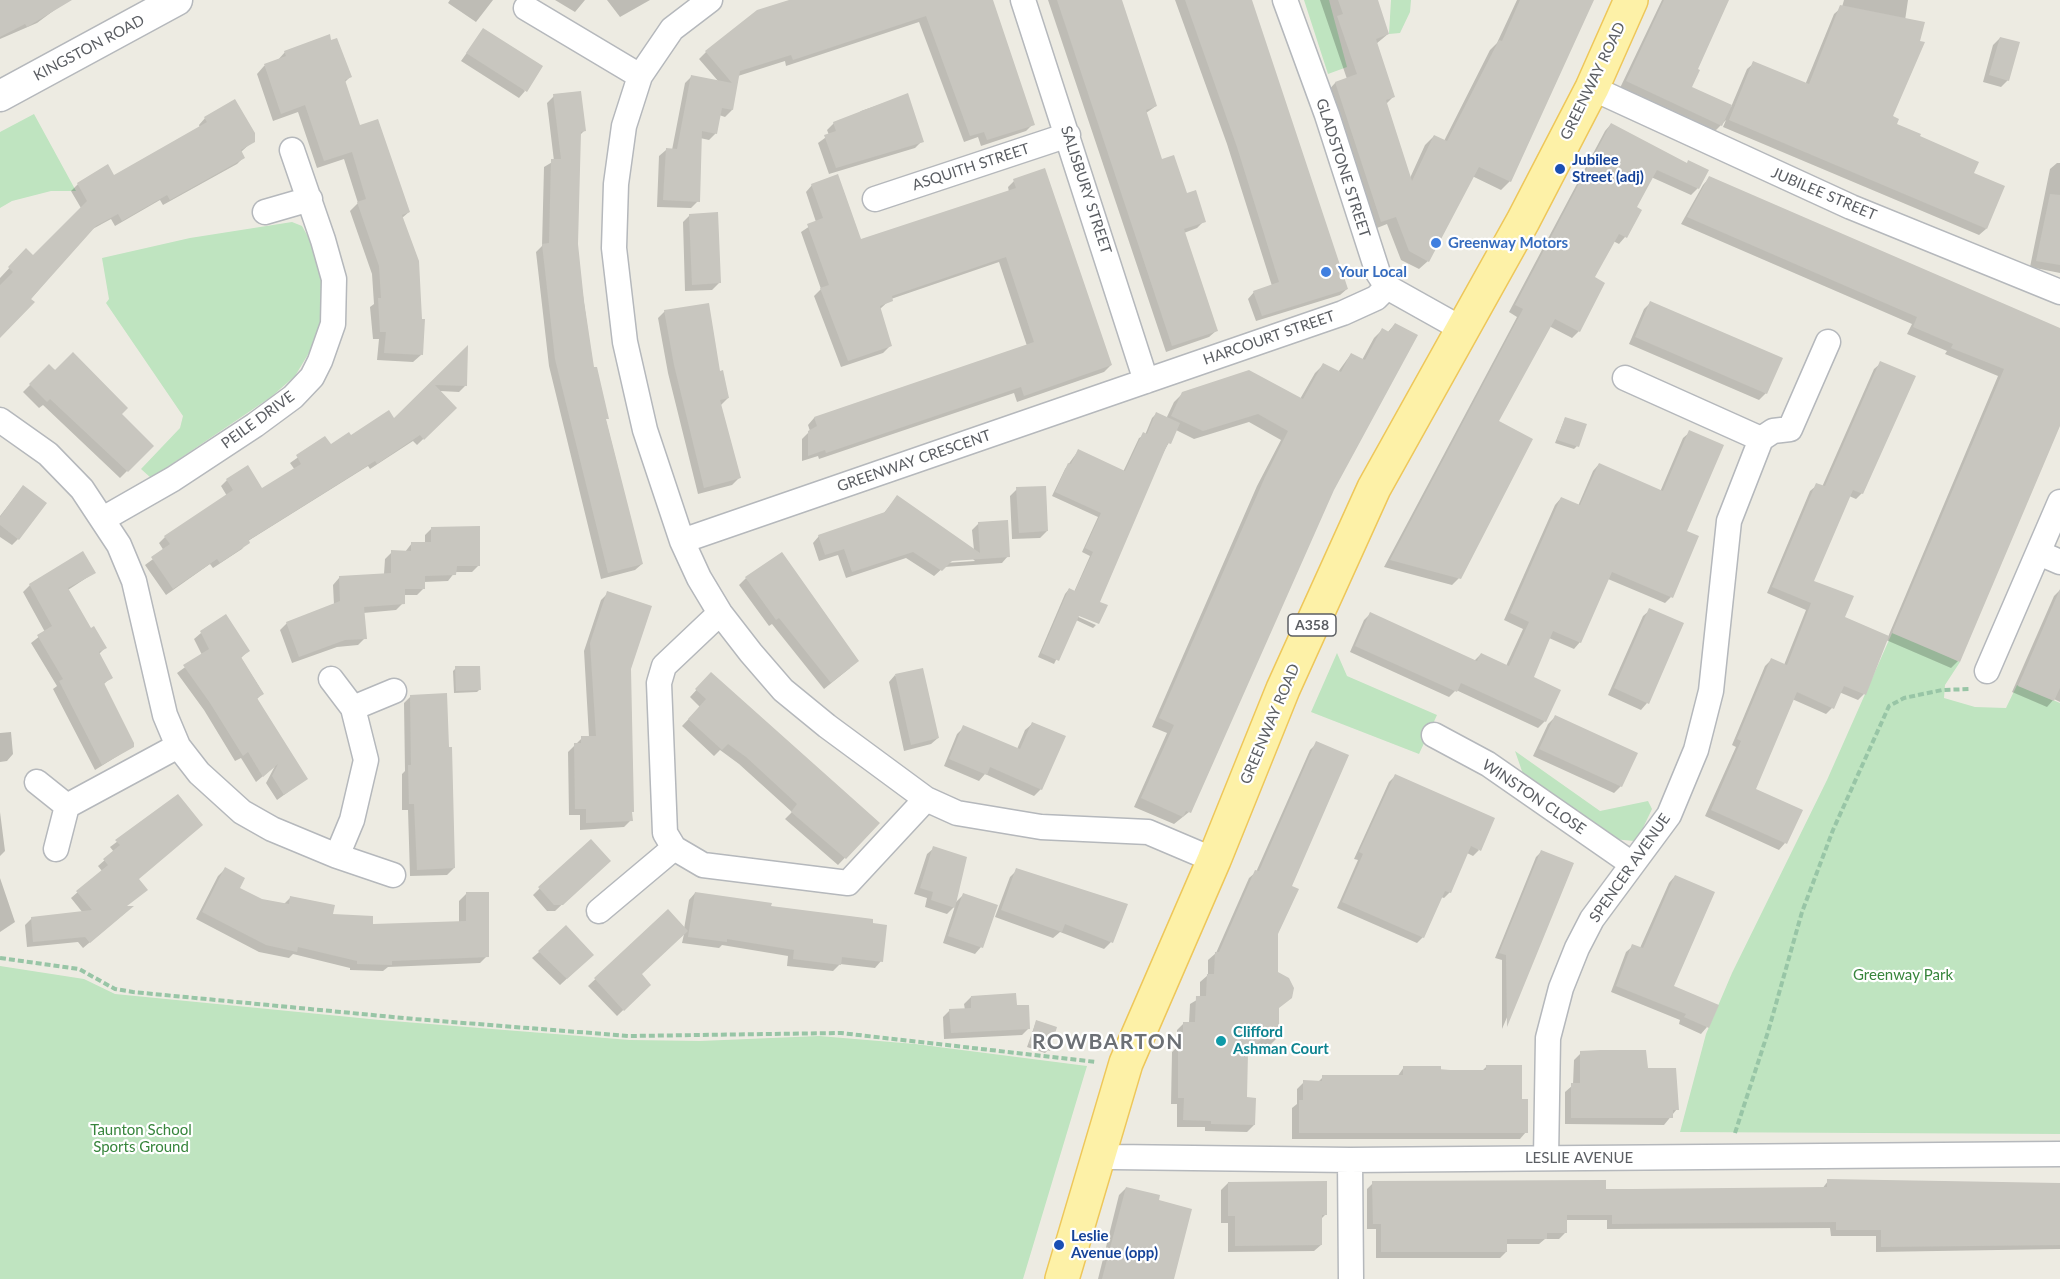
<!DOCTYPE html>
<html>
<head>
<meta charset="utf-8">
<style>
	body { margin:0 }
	canvas { display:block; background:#edebe2 }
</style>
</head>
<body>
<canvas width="2060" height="1279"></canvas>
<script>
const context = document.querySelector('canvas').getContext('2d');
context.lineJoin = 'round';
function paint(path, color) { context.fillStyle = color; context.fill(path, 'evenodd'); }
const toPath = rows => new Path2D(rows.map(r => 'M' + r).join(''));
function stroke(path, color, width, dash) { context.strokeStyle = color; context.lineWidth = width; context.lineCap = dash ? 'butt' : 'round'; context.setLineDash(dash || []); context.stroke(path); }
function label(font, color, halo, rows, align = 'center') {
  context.font = font + ' Lato,sans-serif'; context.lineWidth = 4.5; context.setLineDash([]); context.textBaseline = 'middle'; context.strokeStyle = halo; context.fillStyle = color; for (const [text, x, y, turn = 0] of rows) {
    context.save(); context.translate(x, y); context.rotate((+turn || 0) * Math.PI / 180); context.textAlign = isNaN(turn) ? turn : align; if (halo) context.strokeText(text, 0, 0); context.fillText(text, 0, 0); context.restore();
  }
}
const green = toPath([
	[1304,0,1329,0,1347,67,1328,74],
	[1391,0,1411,0,1410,12,1400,33,1389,34],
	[34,114,76,191,51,191,12,201,0,208,0,132],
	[292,222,302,226,311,242,322,274,325,311,318,338,295,376,271,397,151,478,141,469,180,428,183,416,106,303,109,299,102,258,190,238],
	[1893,631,1960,662,1945,685,1944,698,1975,707,2006,708,2017,685,2060,703,2060,1134,1680,1132,1706,1034,1732,973,1827,780],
	[1337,653,1347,676,1437,715,1419,754,1311,712],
	[1515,751,1600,811,1648,801,1652,809,1641,832,1634,841,1613,839,1523,774],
	[0,966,84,979,115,994,380,1020,630,1040,700,1041,819,1036,915,1044,1087,1066,1023,1279,0,1279]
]);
const shadow = toPath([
	[0,0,68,0,37,23,0,39],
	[450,0,493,0,476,22,448,3],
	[555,0,585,0,575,12],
	[607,0,650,0,620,17],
	[793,0,992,0,1033,124,1026,131,981,146,978,137,964,142,919,22,786,66,785,61,738,76,732,110,725,117,719,115,716,133,709,140,700,138,698,201,691,208,657,207,659,156,666,150,672,150,685,83,692,76,719,82,699,59,706,52],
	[1048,0,1120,0,1156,106,1146,113,1161,161,1204,221,1197,228,1184,233,1216,331,1209,337,1166,352],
	[1175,0,1250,0,1347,289,1340,295,1256,321,1248,299,1254,292,1272,286,1227,144],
	[1320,0,1376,0,1388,34,1376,44,1394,96,1385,105,1410,178,1425,145,1434,136,1444,141,1490,50,1497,43,1517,0,1592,0,1510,181,1501,190,1472,176,1428,261,1419,269,1401,260,1387,224,1372,230,1327,92,1335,83,1347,79],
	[1662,0,1728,0,1696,69,1690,88,1731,107,1747,69,1754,63,1805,85,1834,14,1842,7,1844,0,1908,0,1891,117,1895,125,1972,174,1986,229,1979,235,1723,127,1726,120,1714,132,1620,88],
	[483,30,525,91,519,98,461,61],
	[2000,38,2008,80,2001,87,1983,82,1993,45],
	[285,52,350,77,344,83,359,127,409,212,402,218,421,355,413,362,377,360,379,339,373,339,370,307,374,304,372,274,350,211,358,203,344,159,317,168,298,112,273,121,257,74,264,66,277,61],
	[907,95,922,141,915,148,829,174,818,143,829,135,827,130,834,123,857,115,861,111],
	[554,96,584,131,579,136,576,244,593,369,642,564,635,570,601,579,549,366,536,252,542,246,544,167,554,161,547,103],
	[205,118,253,141,241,152,244,157,237,164,163,205,160,200,115,226,111,219,89,231,0,335,0,278,26,250,33,257,81,208,71,191,78,184,114,177,200,128,199,125],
	[1611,124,1687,164,1707,170,1698,188,1691,195,1651,177,1635,208,1640,210,1625,237,1619,244,1613,241,1593,278,1579,331,1572,338,1549,326,1497,422,1459,578,1452,585,1384,567,1517,317,1509,312,1605,131],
	[2057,163,2060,163,2060,273,2030,267,2050,169],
	[1709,178,2060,330,2060,423,1958,661,1951,668,1886,640,1864,694,1858,700,1839,692,1832,708,1826,714,1792,699,1754,790,1801,811,1785,843,1779,850,1705,816,1736,747,1732,745,1765,666,1771,660,1784,665,1806,610,1767,593,1810,491,1817,485,1822,487,1874,369,1881,363,1862,493,1856,499,1849,496,1812,582,1843,618,1888,637,1998,376,1945,354,1947,351,1907,334,1912,324,1681,224,1703,185],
	[1014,181,1111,365,1104,372,1017,402,1014,393,819,459,818,456,802,461,802,439,810,431,808,425,814,418,1027,346,999,262,891,299,880,309,890,346,883,353,841,367,814,296,821,289,801,232,816,222,806,192,812,185,860,241,1009,192,1008,187],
	[690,215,719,283,712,290,685,291,683,222],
	[1651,302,1766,393,1759,400,1629,344,1644,309],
	[665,311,719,373,728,398,720,406,739,478,732,485,698,494,668,373,658,318],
	[1395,324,1333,489,1189,812,1174,824,1134,807,1167,733,1152,727,1257,486,1281,440,1249,422,1194,439,1176,430,1072,614,1096,625,1093,628,1076,620,1054,664,1038,657,1065,594,1069,589,1074,592,1090,556,1082,552,1098,517,1052,496,1065,469,1078,451,1123,472,1139,438,1145,435,1152,418,1156,414,1166,419,1174,402,1183,393,1300,399,1315,373,1324,364,1338,372,1351,354,1362,360,1374,338,1382,330,1387,333],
	[467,349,465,386,459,392,440,391,455,408,417,445,413,441,370,469,368,466,248,541,242,549,213,568,210,564,166,595,145,565,164,551,159,543,165,537,227,496,221,486,227,480,262,491,295,470,290,463,325,438,330,446,393,420],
	[49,366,120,414,152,446,120,478,43,405,39,408,23,392],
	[1565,418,1577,446,1574,449,1555,443],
	[1690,432,1685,531,1671,597,1665,603,1608,579,1580,642,1574,649,1549,638,1532,678,1545,721,1538,728,1456,690,1449,697,1350,652,1364,620,1370,614,1474,661,1481,654,1506,666,1523,629,1504,620,1555,505,1561,498,1578,506,1593,471,1599,464,1660,492,1683,438],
	[1017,489,1047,531,1040,538,1012,539,1010,496],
	[17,494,18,539,12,545,0,537,0,516],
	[897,497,974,550,972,530,979,523,1008,556,1002,563,944,567,934,576,906,558,846,578,838,555,819,561,813,543,819,536,883,514],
	[972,558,975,561,945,563,944,560],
	[432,528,479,565,472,572,455,572,448,581,424,582,424,588,417,595,403,595,403,603,396,610,363,613,365,638,358,645,337,647,292,663,280,630,287,623,334,605,333,585,339,578,384,574,385,559,392,552,405,552,412,543,425,544,425,535],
	[94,573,68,590,91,630,105,648,99,654,111,677,104,684,132,747,95,770,53,689,57,686,31,643,45,632,23,592,30,585],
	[746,578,850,668,824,689,772,624,769,626,739,585],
	[2060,590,2060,702,2054,699,2047,707,2012,692,2054,596],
	[608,593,629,668,631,820,624,827,580,830,580,815,569,815,568,752,582,738,589,737,584,651,601,600],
	[1650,610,1647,703,1641,710,1608,695,1643,616],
	[201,633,248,651,241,658,263,693,257,699,306,779,277,800,266,783,275,766,256,782,241,758,235,761,204,710,177,673,202,655,194,639],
	[456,668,480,689,477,692,454,693,453,671],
	[711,674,877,824,838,865,785,819,792,812,739,764,720,750,714,756,682,726,700,707,690,697],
	[895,675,938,738,931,744,904,751,889,682],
	[411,696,454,868,447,875,410,876,408,810,402,810,402,774,405,771,404,703],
	[1555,717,1636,754,1621,786,1614,793,1533,756,1548,724],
	[1032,724,1041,789,1034,796,985,774,979,781,944,766,957,734,964,727,1017,749,1025,730],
	[11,732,13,754,7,761,0,762,0,733],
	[1317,743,1290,887,1277,934,1277,1038,1270,1045,1255,1044,1246,1052,1245,1099,1254,1125,1247,1132,1205,1131,1205,1127,1177,1127,1177,1104,1171,1104,1172,1052,1177,1047,1177,1030,1184,1023,1189,1023,1190,1004,1200,998,1200,982,1208,975,1208,960,1216,953,1249,878,1256,872,1310,750],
	[1395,776,1479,850,1473,856,1467,853,1450,892,1444,898,1441,897,1423,937,1417,943,1337,908,1358,860,1354,859,1389,782],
	[178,796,137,879,124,908,126,912,83,948,78,942,27,947,25,925,32,918,83,913,71,898,102,871,98,866,114,852,110,847],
	[0,812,5,851,0,856],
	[934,848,955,903,963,895,981,947,975,954,943,943,955,906,947,914,925,907,927,898,914,894,927,854],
	[1541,852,1572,864,1502,1029,1502,960,1495,958,1536,857],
	[602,867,555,911,547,911,533,895,540,888],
	[225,869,238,888,261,900,283,905,291,897,332,915,371,925,459,923,459,901,466,894,487,956,480,963,388,967,383,971,350,970,350,968,293,954,289,958,259,952,196,919,218,876],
	[1017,870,1126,905,1111,942,1104,949,1060,932,1053,938,995,917,1010,877],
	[1675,876,1672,986,1707,1027,1701,1034,1679,1024,1680,1020,1611,992,1626,952,1633,946,1640,948,1669,883],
	[0,878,15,922,0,932],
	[695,893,770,907,881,961,875,968,840,964,833,971,787,966,788,956,722,945,719,948,682,943,684,934,640,974,649,985,617,1016,588,986,668,911,684,929,689,900],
	[539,952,585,962,560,985,532,958],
	[971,997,1029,1028,1022,1035,944,1039,943,1017,950,1010,965,1010,964,1004],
	[1036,1022,1048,1050,1045,1053,1027,1047],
	[1581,1053,1647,1070,1677,1109,1664,1125,1565,1124,1565,1092,1573,1085,1574,1060],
	[1487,1066,1521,1100,1526,1132,1520,1139,1292,1139,1292,1108,1297,1104,1297,1089,1304,1082,1318,1082,1323,1077,1397,1077,1404,1067,1481,1072],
	[1828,1181,2060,1184,2060,1249,1876,1252,1876,1236,1831,1236,1830,1228,1607,1229,1607,1220,1565,1220,1565,1233,1559,1239,1545,1239,1539,1244,1506,1244,1506,1252,1500,1258,1376,1258,1376,1229,1367,1229,1367,1189,1373,1183,1605,1191,1822,1189],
	[1228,1183,1325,1215,1321,1219,1321,1245,1314,1251,1228,1252,1228,1223,1221,1223,1221,1190],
	[1126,1188,1157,1202,1173,1279,1098,1279,1119,1195]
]);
const building = toPath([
	[0,0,72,0,27,27,25,24,0,37],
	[789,0,993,0,1035,125,987,140,984,132,970,136,926,16,793,60,791,55,740,71,733,110,722,108,717,134,702,131,700,202,663,200,666,148,677,149,691,75,732,83,705,51,757,10],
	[1057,0,1122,0,1157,106,1146,110,1162,159,1174,155,1187,193,1196,190,1206,222,1184,229,1218,331,1172,346],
	[1185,0,1252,0,1348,289,1262,316,1253,291,1279,282,1237,147],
	[1338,0,1378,0,1389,34,1376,39,1395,97,1386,100,1412,181,1434,135,1447,141,1499,40,1502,41,1520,0,1594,0,1511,182,1479,167,1429,262,1409,251,1396,217,1381,222,1335,82,1357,74,1337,16,1343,14],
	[1664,0,1729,0,1698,69,1700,70,1692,87,1732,105,1722,126,1626,81],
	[1840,5,1925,22,1920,41,1925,42,1893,116,1899,119,1897,124,1921,134,1920,136,1979,162,1974,173,2005,186,1987,229,1729,120,1753,61,1809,84],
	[483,28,543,66,527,92,466,53],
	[330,34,331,40,337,38,352,77,345,80,360,125,378,119,410,212,402,215,419,261,422,319,425,319,423,355,384,353,386,332,380,332,378,298,381,298,379,266,357,202,366,199,352,152,324,161,305,105,281,114,264,64,286,56,284,51],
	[2000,37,2020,42,2009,81,1989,75],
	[581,91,586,131,581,132,578,244,584,301,594,367,597,367,609,419,606,419,643,564,608,573,555,359,542,244,549,243,551,159,561,159,553,94],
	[908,93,924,142,836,168,824,135,836,131,833,122],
	[235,99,255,133,255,142,241,150,245,158,170,200,167,195,122,221,118,214,96,226,31,299,35,302,0,338,0,285,13,272,8,267,26,248,33,255,87,201,77,183,108,164,114,175,207,122,204,117],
	[1611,123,1687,163,1688,160,1709,170,1699,189,1657,170,1637,207,1642,210,1627,238,1619,234,1595,277,1605,283,1580,332,1555,319,1499,421,1533,439,1461,579,1390,560,1523,309,1515,305],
	[1045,168,1112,365,1024,396,1021,387,826,453,825,450,808,456,808,431,817,426,814,417,1034,342,1006,257,892,296,893,301,880,306,892,346,848,361,820,288,829,285,807,224,823,218,811,184,838,174,861,239,1016,188,1013,179],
	[1709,176,2060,328,2060,426,1960,662,1892,633,2004,369,1951,348,1953,344,1913,327,1917,317,1687,217],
	[2050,194,2060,195,2060,265,2036,261],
	[718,212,721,283,692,285,689,214],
	[1650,301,1783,358,1767,394,1635,337],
	[709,303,720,371,723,370,729,398,720,400,741,478,704,488,674,365,664,310],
	[1395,323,1418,335,1334,490,1191,813,1186,811,1183,817,1141,798,1174,725,1159,718,1265,477,1288,431,1258,414,1203,431,1171,416,1182,392,1249,370,1303,399,1323,363,1341,372,1351,353,1365,360,1382,328,1389,332],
	[468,345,467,386,435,385,457,408,424,440,420,435,377,464,375,461,249,540,250,543,220,563,217,559,173,589,151,557,170,544,164,536,233,490,226,479,248,465,262,488,301,464,296,455,325,436,331,444,349,432,351,435,389,410,394,418],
	[73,352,128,408,122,414,154,446,128,472,50,399,47,402,29,384,49,364,55,370],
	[1880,361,1916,376,1863,494,1853,490,1814,581,1854,596,1845,617,1889,636,1866,695,1844,686,1834,709,1797,692,1756,789,1803,810,1787,844,1711,810,1741,741,1737,739,1771,658,1787,665,1811,603,1772,587,1816,483,1825,486],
	[1156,412,1180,423,1171,444,1168,443,1100,602,1108,605,1099,624,1079,616,1059,661,1041,653,1069,588,1075,591,1093,552,1085,548,1101,513,1055,492,1068,463,1071,464,1078,449,1125,471,1143,432,1147,434],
	[1565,417,1587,424,1579,447,1557,440],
	[1689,430,1724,445,1687,531,1699,536,1673,598,1612,572,1581,643,1553,631,1534,677,1561,690,1546,722,1461,683,1457,692,1355,646,1370,612,1477,661,1481,653,1509,666,1529,622,1510,613,1561,497,1580,505,1599,463,1663,491],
	[23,485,47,503,19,540,0,525,0,517],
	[1046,486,1048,531,1019,533,1016,487],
	[897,495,980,553,978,522,1008,520,1010,557,952,561,942,571,913,552,852,572,844,549,825,555,818,535,885,512],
	[480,526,480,566,457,566,456,575,425,576,425,589,405,589,405,604,364,607,367,639,345,640,299,657,286,622,340,601,339,576,391,573,391,550,411,551,411,542,431,542,431,527],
	[83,551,96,573,68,588,91,628,94,626,107,648,99,652,113,678,104,683,134,743,134,747,102,765,59,681,63,679,37,635,52,626,29,584],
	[782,552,859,661,831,683,779,618,776,620,745,577],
	[2060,589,2060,688,2054,701,2018,686],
	[607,591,652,606,631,669,634,812,632,812,633,821,586,823,586,809,575,809,574,743,581,743,581,736,596,736,590,643],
	[1649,608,1684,623,1649,704,1614,688],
	[226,614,250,651,241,657,264,694,257,698,308,779,284,795,272,776,278,764,263,777,248,752,243,756,210,703,183,665,209,649,200,631],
	[455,666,480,666,481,690,456,691],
	[923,668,939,738,911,745,895,674],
	[711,672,880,823,846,859,791,812,797,804,746,757,728,744,722,750,688,719,706,699,695,689],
	[447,693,449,747,452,747,455,868,417,870,414,804,409,804,408,765,411,765,410,695],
	[1555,715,1638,753,1622,787,1539,749],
	[1032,722,1066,736,1042,790,990,767,987,775,949,759,963,725,1020,749],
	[1316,741,1349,755,1292,886,1299,889,1278,934,1278,972,1289,978,1294,988,1292,998,1279,1008,1279,1039,1263,1038,1248,1052,1247,1097,1256,1098,1255,1125,1211,1124,1211,1121,1183,1120,1184,1098,1178,1098,1178,1044,1183,1044,1183,1022,1195,1022,1196,996,1206,996,1207,974,1214,974,1215,952,1219,952,1255,870,1259,871],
	[1395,774,1495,818,1481,851,1471,846,1451,893,1445,891,1424,938,1342,902,1363,854,1359,852],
	[178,794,203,825,139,879,148,890,127,906,134,906,90,943,85,937,33,942,31,917,92,910,76,891,108,865,103,859,120,845,115,840],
	[591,839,611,861,563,905,554,905,538,887],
	[933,846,967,857,955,908,931,900,933,892,920,888],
	[1541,850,1574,863,1507,1027,1506,955,1499,953],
	[225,867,245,878,240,888,262,899,289,904,290,896,335,905,333,914,373,916,373,924,466,921,466,892,489,892,489,957,392,961,392,965,357,964,357,961,298,947,297,952,266,945,202,912],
	[1016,868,1128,904,1113,943,1065,924,1062,932,1001,910],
	[1675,875,1715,892,1674,986,1719,1005,1709,1028,1684,1017,1686,1014,1616,986,1632,944,1643,948],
	[695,892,772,903,771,906,873,919,873,923,887,925,883,962,842,957,841,965,793,959,794,950,727,939,727,942,688,937],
	[963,893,998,905,983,948,948,936],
	[668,909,688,931,642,974,651,985,624,1011,594,978],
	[566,925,594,955,567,979,538,951],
	[1016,993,1017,1005,1029,1005,1030,1029,951,1033,949,1009,971,1008,971,996],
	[1036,1020,1057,1027,1050,1051,1029,1044],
	[1600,1050,1646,1050,1648,1068,1676,1068,1679,1110,1673,1110,1673,1118,1571,1118,1571,1083,1580,1083,1580,1051],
	[1486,1065,1522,1065,1522,1099,1528,1099,1528,1133,1299,1133,1299,1100,1303,1100,1303,1080,1322,1081,1322,1075,1403,1075,1403,1066,1441,1066,1441,1070,1486,1070],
	[1827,1179,2060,1183,2060,1245,1881,1247,1881,1230,1836,1230,1836,1222,1612,1224,1612,1215,1567,1215,1567,1233,1547,1233,1547,1239,1507,1239,1507,1252,1381,1252,1381,1224,1373,1224,1372,1181,1606,1180,1606,1189,1633,1189,1827,1187],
	[1327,1181,1327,1215,1322,1215,1322,1245,1235,1246,1235,1216,1228,1216,1228,1182],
	[1126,1187,1160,1195,1159,1200,1192,1209,1174,1279,1102,1279]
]);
const path = toPath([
	[0,958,79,969,115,989,133,992,414,1019,629,1036,841,1033,1096,1062],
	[1735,1133,1768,1032,1802,912,1833,830,1889,706,1904,698,1942,690,1970,689]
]);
const minor = toPath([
	[1023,0,1146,381],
	[1285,0,1327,115,1378,273,1387,287,1462,329],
	[526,8,640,76,624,126,616,184,614,248,625,342,645,430,682,541,699,578,720,613,751,653,783,690,827,726,926,799,957,813,1041,827,1148,832,1214,860],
	[640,76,672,29,710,0],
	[1592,88,1851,207,2060,292],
	[875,199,1068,135],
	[265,212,310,199],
	[1625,378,1761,439],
	[0,420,48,454,82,489,119,545,134,581,165,715,178,746],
	[103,519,173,479,255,425,293,397,312,377,320,361,333,324,334,279,323,240,292,150],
	[682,541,1343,313,1376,298,1387,287],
	[2039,553,2060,562],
	[720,613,664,666,659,683,665,833,674,848,703,865,848,883,926,799],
	[1987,671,2060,502],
	[331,679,353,708,366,760,352,820,337,856],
	[353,708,394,691],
	[1434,735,1488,764,1632,864],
	[37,782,67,806],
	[56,849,67,806,178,746,199,773,242,812,272,829,337,856,393,875],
	[599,911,674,848],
	[1097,1153,1114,1157,1350,1160,2060,1154],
	[1546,1158,1548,1038,1561,988,1577,948,1592,919,1669,815,1696,750,1711,691,1729,521,1761,439,1773,431,1790,429,1828,342],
	[1350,1160,1351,1279]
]);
const tertiary = toPath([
	[0,96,177,0]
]);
const primary = toPath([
	[1062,1279,1126,1063,1214,860,1283,689,1374,488,1523,221,1592,88,1631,0]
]);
const markers = [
	[1560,169,6,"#1a4fb4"],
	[1436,243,6,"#3f7fe0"],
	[1326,272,6,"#3f7fe0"],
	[1221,1041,6,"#0f9aa8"],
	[1059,1245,6,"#1a4fb4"]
];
const shields = [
	[1312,625,48]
];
const shieldNames = [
	["A358",1312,625]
];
const streetNames = [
	["KINGSTON ROAD",89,48,-28],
	["GREENWAY ROAD",1593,81,-64],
	["ASQUITH STREET",971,167,-18],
	["GLADSTONE STREET",1343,168,72],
	["SALISBURY STREET",1086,190,72],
	["JUBILEE STREET",1824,194,23],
	["HARCOURT STREET",1269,338,-19],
	["PEILE DRIVE",258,420,-36],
	["GREENWAY CRESCENT",914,461,-19],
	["GREENWAY ROAD",1270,724,-67],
	["WINSTON CLOSE",1534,797,34],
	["SPENCER AVENUE",1630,868,-55],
	["LESLIE AVENUE",1579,1158]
];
const transitNames = [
	["Jubilee",1572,160],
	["Street (adj)",1572,177],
	["Leslie",1071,1236],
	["Avenue (opp)",1071,1253]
];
const shopNames = [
	["Greenway Motors",1448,243],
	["Your Local",1338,272]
];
const parkNames = [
	["Greenway Park",1903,975],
	["Taunton School",141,1130],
	["Sports Ground",141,1147]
];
const cultureNames = [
	["Clifford",1233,1032],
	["Ashman Court",1233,1049]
];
const districtNames = [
	["ROWBARTON",1108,1042]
];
paint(green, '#bfe4c0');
paint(shadow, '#0003');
paint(building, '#c8c6bf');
stroke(minor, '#b5b8bc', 27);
stroke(tertiary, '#b5b8bc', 33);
stroke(primary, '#eec75a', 36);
stroke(path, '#98c5a6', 4, [6, 3]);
stroke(minor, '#fff', 24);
stroke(tertiary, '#fff', 30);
stroke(primary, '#fdf1a7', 33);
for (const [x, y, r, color] of markers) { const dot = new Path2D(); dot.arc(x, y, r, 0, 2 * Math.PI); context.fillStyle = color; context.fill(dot); stroke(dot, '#fff', 2); }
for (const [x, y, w] of shields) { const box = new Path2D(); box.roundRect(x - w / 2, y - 11, w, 22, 4.5); context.fillStyle = '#fff'; context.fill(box); stroke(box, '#5b5e63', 1.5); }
label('bold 14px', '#5b5e63', null, shieldNames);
label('15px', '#5b5e63', '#fff', streetNames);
label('bold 15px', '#164399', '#fff', transitNames, 'left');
label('bold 15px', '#366cbe', '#fff', shopNames, 'left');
label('15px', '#37853c', '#fff', parkNames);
label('bold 15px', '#0d838f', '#fff', cultureNames, 'left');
context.letterSpacing = '1.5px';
label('bold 21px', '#6c7075', '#fff', districtNames);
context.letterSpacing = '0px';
</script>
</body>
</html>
